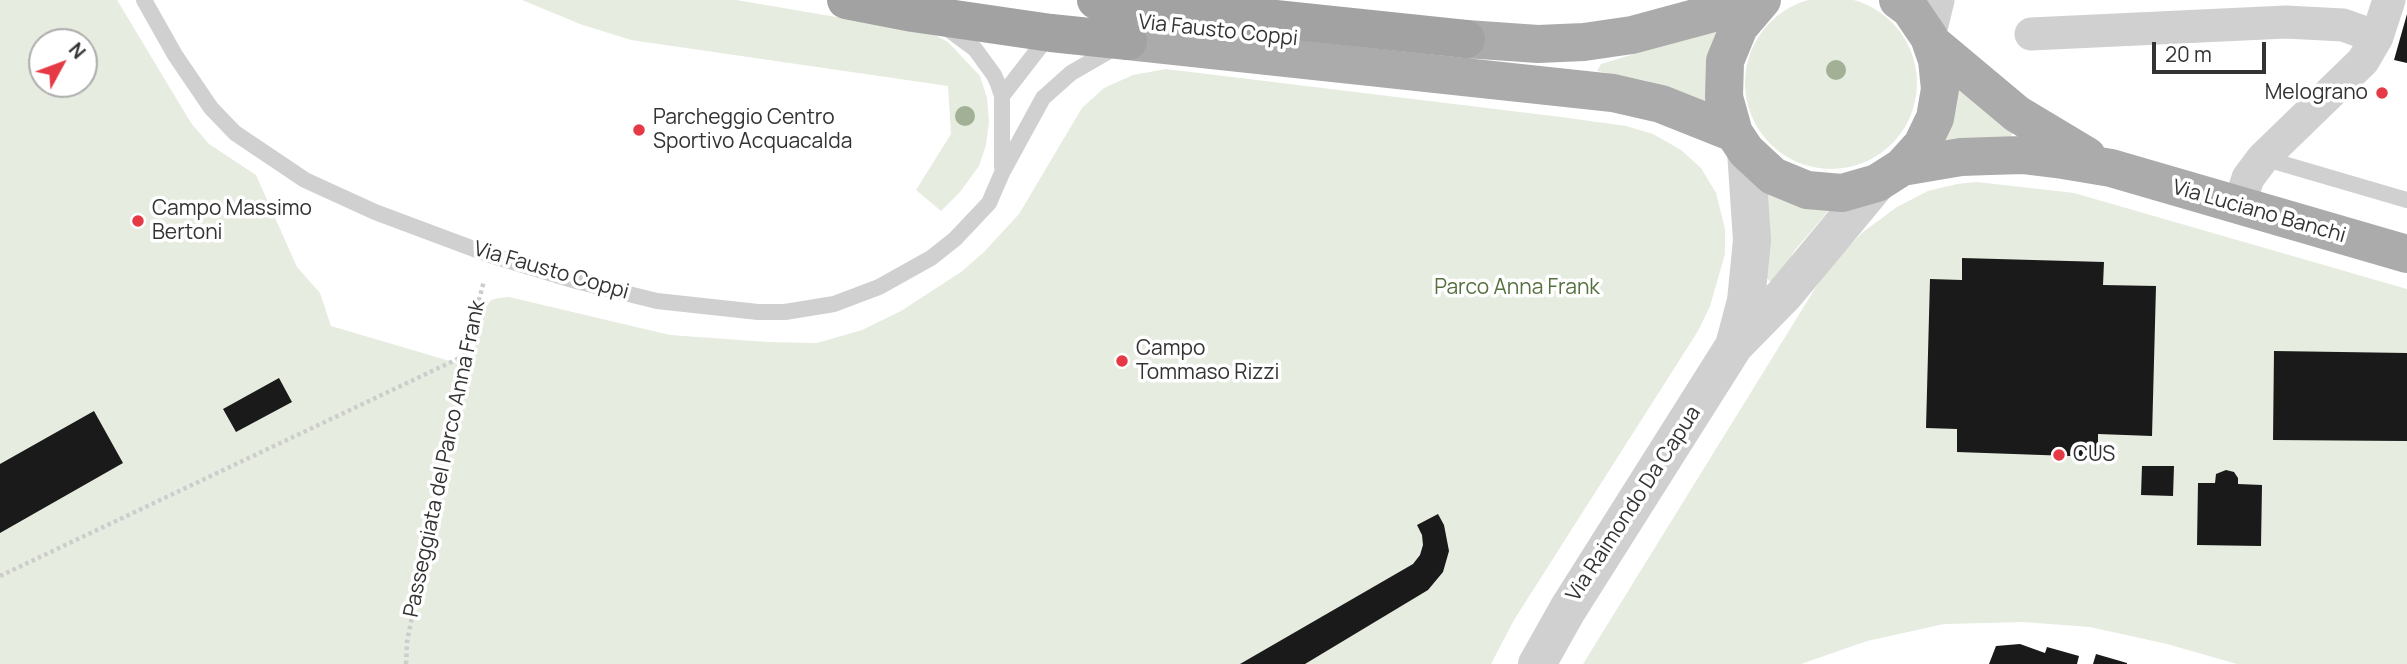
<!DOCTYPE html>
<html>
<head>
<meta charset="utf-8">
<style>
	body { margin:0 }
	#map { position:relative; width:2407px; height:664px; overflow:hidden; background:#fff; font-family:Manrope,sans-serif }
	canvas { display:block }
	.north { position:absolute; left:28px; top:28px; width:70px; height:70px; box-sizing:border-box; background:#fff; border:2px solid #adadad; border-radius:50%; rotate:49deg; font-size:19px; font-weight:700; line-height:28px; text-align:center; color:#333 }
	.north::after { content:''; display:block; margin:auto; width:24px; height:32px; background:#e63946; clip-path:polygon(50% 0,100% 100%,50% 72%,0 100%) }
	.scale { position:absolute; left:2152px; top:42px; width:114px; height:32px; box-sizing:border-box; border:4px solid #333; border-top:0; padding-left:9px; font-size:21px; line-height:24px; white-space:nowrap; color:#333; -webkit-text-stroke:5px #fff; paint-order:stroke }
</style>
</head>
<body>
<div id="map">
<canvas width="2407" height="664"></canvas>
<div class="north">N</div>
<div class="scale">20 m</div>
</div>
<script>
const context = document.querySelector('canvas').getContext('2d');
context.lineJoin = 'round';
function paint(path, color) { context.fillStyle = color; context.fill(path, 'evenodd'); }
const toPath = rows => new Path2D(rows.map(r => 'M' + r).join(''));
function stroke(path, color, width, dash) { context.strokeStyle = color; context.lineWidth = width; context.lineCap = dash ? 'butt' : 'round'; context.setLineDash(dash || []); context.stroke(path); }
function label(font, color, halo, rows, align = 'center') {
  context.font = font + ' Manrope,sans-serif'; context.lineWidth = 7; context.setLineDash([]); context.textBaseline = 'middle'; context.strokeStyle = halo; context.fillStyle = color; for (const [text, x, y, turn = 0] of rows) {
    context.save(); context.translate(x, y); context.rotate((+turn || 0) * Math.PI / 180); context.textAlign = isNaN(turn) ? turn : align; if (halo) context.strokeText(text, 0, 0); context.fillText(text, 0, 0); context.restore();
  }
}
const green = toPath([
	'1745 83a86 86 0 1 1 172 0a86 86 0 1 1-172 0Z',
	[0,0,117,0,191,123,209,144,256,175,297,267,320,293,331,326,470,367,484,309,491,300,499,298,509,297,670,335,767,342,817,343,862,330,901,311,961,272,984,252,1019,214,1082,108,1104,88,1133,75,1166,69,1561,117,1626,126,1653,134,1681,150,1701,168,1716,193,1725,229,1725,254,1710,306,1698,331,1514,620,1491,664,0,664],
	[42,42,84,42,84,84,42,84],
	[522,0,736,0,931,33,948,42,980,76,987,98,989,122,986,145,979,166,960,192,941,211,916,190,951,134,948,86,631,40,580,24],
	[1720,28,1711,108,1647,81,1597,71,1601,64],
	[1954,85,2012,132,2011,140,1935,146],
	[1977,182,2074,193,2407,289,2407,664,2237,664,2167,644,2090,627,2023,622,1944,624,1867,641,1801,664,1583,664,1829,266,1863,232,1897,207,1928,191,1957,184],
	[1757,183,1830,209,1795,250,1776,281,1769,281,1765,275]
]);
const building = toPath([
	[2407,14,2407,63,2394,60],
	[1962,258,2104,262,2103,285,2156,286,2152,436,2098,434,2098,457,1957,452,1957,429,1926,428,1930,279,1962,280],
	[2274,351,2407,353,2407,441,2273,440],
	[279,378,292,402,236,432,223,409],
	[94,411,123,463,0,533,0,464],
	[2142,466,2174,466,2173,496,2141,495],
	[2226,470,2234,472,2238,478,2238,484,2262,485,2261,546,2197,545,2198,483,2215,483,2216,474],
	[1438,514,1444,525,1449,551,1443,572,1428,590,1305,664,1240,664,1413,564,1420,555,1423,545,1422,535,1417,525],
	[2020,644,2045,653,2047,647,2079,656,2077,664,1989,664,1996,646],
	[2096,654,2127,663,2127,664,2093,664]
]);
const path = toPath([
	[0,576,464,356],
	[406,664,407,642,464,356,484,281]
]);
const service = toPath([
	[144,0,175,55,211,108,235,133,305,180,375,212,490,255,576,281,657,301,758,312,785,312,834,304,879,287,931,258,955,239,989,203,1002,173,1043,98,1071,73,1116,47],
	[948,29,975,49,994,75,998,84,1002,96,1002,167],
	[1002,96,1050,34],
	[2263,158,2407,200]
]);
const minor = toPath([
	[2031,34,2286,22,2343,25,2377,37],
	[1929,37,1938,0],
	[2239,206,2248,178,2263,158,2363,61,2377,37,2389,0]
]);
const tertiary = toPath([
	[1734,346,1746,301,1752,240,1746,151],
	[1537,664,1568,609,1734,346,1784,295,1877,183]
]);
const primary = toPath([
	[1762,0,1739,27,1725,61,1724,97,1734,133,1746,151,1773,176,1807,190,1842,193,1877,183,1902,167,1922,145,1935,118,1940,89,1937,60,1929,37,1910,9,1898,0],
	[1466,39,1538,44,1584,42,1632,35,1762,0],
	[1128,41,1613,93,1661,104,1734,133],
	[1931,42,2017,114,2087,156],
	[1902,167,1961,157,1990,156,2022,155,2063,160,2111,168,2407,254]
]);
const trunk = toPath([
	[846,0,913,13,1051,33,1128,41],
	[1096,0,1466,39]
]);
const trees = [
	[1836,70],
	[965,116]
];
const markers = [
	[2382,93,7,"#e63946"],
	[639,130,7,"#e63946"],
	[138,221,7,"#e63946"],
	[1122,361,7,"#e63946"],
	[2059,455,7,"#e63946"]
];
const streetNames = [
	["Via Fausto Coppi",1218,31,6],
	["Via Luciano Banchi",2259,212,16],
	["Via Fausto Coppi",551,271,16],
	["Passeggiata del Parco Anna Frank",445,459,-78],
	["Via Raimondo Da Capua",1634,504,-57]
];
const poiNames = [
	["Melograno",2368,93,"right"],
	["Parcheggio Centro",653,118],
	["Sportivo Acquacalda",653,142],
	["Campo Massimo",152,209],
	["Bertoni",152,233],
	["Campo",1136,349],
	["Tommaso Rizzi",1136,373],
	["CUS",2073,455]
];
const parkNames = [
	["Parco Anna Frank",1517,288]
];
paint(green, '#e6ecdf');
paint(building, '#1a1a1a');
stroke(path, '#cdcdcd', 4.5, [3.5, 3.5]);
stroke(service, '#d0d0d0', 16);
stroke(minor, '#d0d0d0', 33);
stroke(tertiary, '#d0d0d0', 38);
stroke(primary, '#ababab', 38);
stroke(trunk, '#a2a2a2', 38);
context.fillStyle = '#a2b095';
for (const [x, y] of trees) { context.beginPath(); context.arc(x, y, 10, 0, 2 * Math.PI); context.fill(); }
for (const [x, y, r, color] of markers) { const dot = new Path2D(); dot.arc(x, y, r, 0, 2 * Math.PI); context.fillStyle = color; context.fill(dot); stroke(dot, '#fff', 2.5); }
label('21px', '#333', '#fff', streetNames);
label('21px', '#333', '#fff', poiNames, 'left');
label('21px', '#56703f', '#fff', parkNames);
</script>
</body>
</html>
